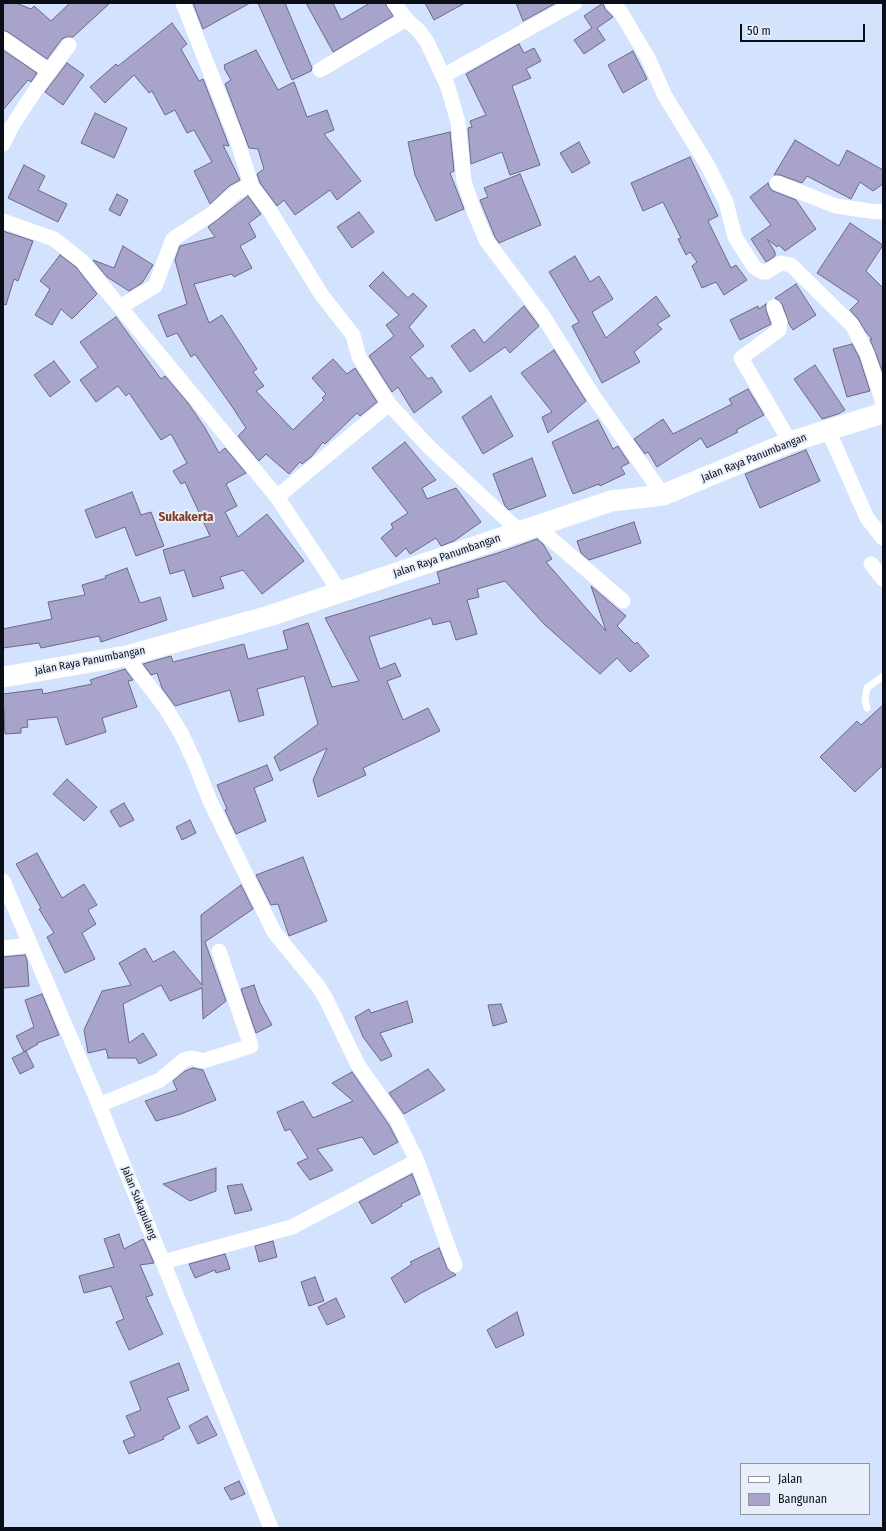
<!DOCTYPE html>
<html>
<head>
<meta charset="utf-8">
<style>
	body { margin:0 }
	#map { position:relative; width:886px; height:1531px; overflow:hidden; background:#d3e2fd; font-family:"Fira Sans Condensed",sans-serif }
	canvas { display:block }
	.frame { position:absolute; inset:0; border:4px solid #0a0f17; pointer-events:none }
	.legend { position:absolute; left:740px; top:1463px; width:130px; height:52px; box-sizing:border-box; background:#e9effa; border:1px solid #90959f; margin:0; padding:5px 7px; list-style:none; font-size:12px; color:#0a0f17 }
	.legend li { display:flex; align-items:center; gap:8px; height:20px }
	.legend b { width:20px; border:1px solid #90959f }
	.scale { position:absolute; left:740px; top:24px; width:125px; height:18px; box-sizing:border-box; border:2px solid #0a0f17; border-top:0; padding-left:5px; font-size:12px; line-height:14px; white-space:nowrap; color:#0a0f17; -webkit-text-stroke:3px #e9effa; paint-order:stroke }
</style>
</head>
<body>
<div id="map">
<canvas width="886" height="1531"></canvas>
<div class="frame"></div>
<ul class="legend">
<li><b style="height:5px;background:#fff"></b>Jalan</li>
<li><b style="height:11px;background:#a7a3cb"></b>Bangunan</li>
</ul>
<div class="scale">50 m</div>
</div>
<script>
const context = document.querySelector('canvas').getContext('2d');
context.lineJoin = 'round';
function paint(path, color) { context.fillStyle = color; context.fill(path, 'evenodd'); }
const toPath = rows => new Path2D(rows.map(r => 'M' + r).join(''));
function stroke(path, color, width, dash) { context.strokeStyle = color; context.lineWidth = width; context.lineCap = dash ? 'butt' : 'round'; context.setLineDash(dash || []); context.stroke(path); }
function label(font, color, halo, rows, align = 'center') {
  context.font = font + ' "Fira Sans Condensed",sans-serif'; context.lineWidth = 4; context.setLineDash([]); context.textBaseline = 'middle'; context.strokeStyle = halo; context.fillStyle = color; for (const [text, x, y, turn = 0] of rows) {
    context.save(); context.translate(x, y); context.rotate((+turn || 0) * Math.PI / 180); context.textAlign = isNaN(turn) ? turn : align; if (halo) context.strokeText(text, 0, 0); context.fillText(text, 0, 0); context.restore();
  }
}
const building = toPath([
	[3,3,16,3,31,9,34,6,51,21,70,3,110,3,73,37,66,37,62,39,47,59,8,32,3,30,3,3],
	[193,3,250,3,203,29,193,3],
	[258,3,285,3,312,68,311,71,292,80,258,3],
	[306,3,333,3,341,20,370,3,385,3,393,16,333,52,306,3],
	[425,3,465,3,434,20,425,3],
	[516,3,556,3,523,21,516,3],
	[603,3,605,9,613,17,597,28,605,40,584,54,574,40,592,28,584,16,603,3],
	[172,23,187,44,181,49,199,81,203,79,229,146,223,145,240,180,229,186,210,204,194,171,212,162,194,130,187,133,175,110,165,115,152,91,149,93,134,75,105,103,90,87,116,64,118,66,172,23],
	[519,44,524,53,534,48,541,61,526,69,531,78,512,86,540,165,510,175,502,152,471,164,468,128,472,127,470,121,486,115,466,74,519,44],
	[3,50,37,73,31,82,28,80,3,110,3,50],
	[256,50,278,90,294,82,307,117,327,110,334,130,324,134,361,181,337,200,330,190,295,215,284,200,277,206,260,183,257,174,264,169,258,149,249,148,225,84,231,80,224,68,225,67,224,65,256,50],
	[633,51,647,79,623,93,608,65,633,51],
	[67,63,84,75,63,105,45,92,67,63],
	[95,113,127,128,114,158,81,143,95,113],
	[450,132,454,171,450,173,464,209,436,221,415,175,408,142,450,132],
	[795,140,839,166,847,150,883,170,883,184,873,191,860,182,851,199,807,176,802,183,780,175,774,175,795,140],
	[579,142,590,163,572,173,560,153,579,142],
	[690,157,718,216,708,221,731,268,736,265,747,280,724,295,716,282,702,288,692,266,697,262,690,252,686,255,678,239,681,238,663,202,643,211,631,183,690,157],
	[24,165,45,176,38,190,67,204,58,222,8,198,24,165],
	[520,174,541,225,499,243,495,237,480,200,488,197,484,188,520,174],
	[768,183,770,188,773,191,796,200,816,229,785,251,779,245,777,247,767,239,775,252,775,256,766,262,751,239,771,225,750,197,768,183],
	[117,194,128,200,120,216,109,210,117,194],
	[248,196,261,214,249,223,256,237,240,246,252,268,234,277,232,274,194,284,209,323,222,315,257,369,253,372,264,386,256,391,293,430,324,400,322,398,326,394,312,378,333,359,347,374,355,368,377,402,360,416,357,413,325,444,323,442,311,457,302,464,300,462,289,474,266,454,259,461,238,436,246,428,231,405,195,354,191,357,177,333,167,337,158,315,187,304,175,260,180,246,215,237,208,227,248,196],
	[359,212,374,232,352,248,337,227,359,212],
	[850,223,883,245,866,271,883,288,883,373,870,339,872,339,866,332,858,319,850,310,859,301,817,273,850,223],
	[3,231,33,241,18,281,14,279,6,305,3,304,3,231],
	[123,246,153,265,142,283,129,291,107,277,93,260,114,268,123,246],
	[60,255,76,267,97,294,72,319,61,309,52,325,35,315,50,289,40,281,60,255],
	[575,256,590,282,599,276,613,299,592,312,606,338,656,296,670,316,657,324,662,329,634,352,640,362,602,383,572,326,579,322,549,272,575,256],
	[383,272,408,298,413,293,427,306,409,327,424,346,410,357,428,379,432,377,442,392,414,413,398,387,392,392,369,356,394,336,386,325,399,315,369,286,383,272],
	[796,284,816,315,793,330,789,324,782,304,775,298,796,284],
	[766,304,766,310,771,324,740,340,730,320,758,306,759,309,766,304],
	[524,306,539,326,510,353,505,347,470,372,451,346,474,329,484,343,524,306],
	[116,317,161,379,165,376,188,403,205,428,219,453,225,448,246,473,226,484,237,506,225,512,238,537,267,514,304,561,262,594,243,570,220,577,224,588,193,597,184,570,170,574,163,550,210,536,185,482,181,484,173,471,187,463,171,434,161,440,129,393,126,396,118,386,96,402,80,380,98,367,80,342,116,317],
	[852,344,859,357,870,391,847,397,833,349,852,344],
	[554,350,586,401,548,433,542,417,552,412,521,373,554,350],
	[54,361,70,382,50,397,34,375,54,361],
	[815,365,845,410,838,414,822,419,794,379,815,365],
	[748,389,764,415,736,430,738,432,707,448,701,438,657,467,648,452,645,454,634,439,663,419,673,434,732,404,729,399,748,389],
	[491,396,513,436,483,454,462,417,491,396],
	[598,420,613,449,618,446,629,463,621,467,625,474,600,486,599,484,573,494,552,442,598,420],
	[405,442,436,480,422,488,427,499,456,488,481,522,454,541,441,546,436,538,410,554,406,548,396,557,381,538,393,528,391,524,408,513,372,468,405,442],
	[806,450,820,481,760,508,745,474,806,450],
	[532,458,546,496,509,510,505,506,493,474,532,458],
	[132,492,141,515,151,512,164,546,136,556,125,527,96,538,85,510,132,492],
	[634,522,641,543,589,560,581,553,577,541,634,522],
	[537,539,543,544,552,559,546,562,606,631,591,586,626,616,617,626,635,644,637,642,649,656,630,672,617,658,600,674,544,624,505,581,477,589,479,597,467,600,477,634,456,640,450,621,433,625,431,618,369,637,380,669,395,663,401,676,387,681,403,720,428,708,440,731,363,768,366,775,318,797,313,780,327,748,280,771,274,757,318,724,304,676,257,689,264,715,239,722,230,690,175,706,162,688,157,673,151,675,143,664,171,656,173,662,244,644,248,659,288,649,283,631,308,623,332,687,359,681,325,618,440,583,437,572,498,553,537,539],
	[127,568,140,603,160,597,167,620,101,642,99,636,41,648,39,643,3,648,3,629,52,619,48,602,85,595,82,585,106,578,105,576,127,568],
	[125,669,133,680,128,681,137,707,102,718,106,732,66,745,57,717,27,720,28,727,21,728,21,733,5,734,3,694,42,689,43,694,92,684,90,680,125,669],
	[883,705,883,765,855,792,820,757,857,721,861,725,883,705],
	[267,765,273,780,254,788,266,821,236,834,225,810,227,809,217,785,267,765],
	[67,779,97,807,84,821,53,794,67,779],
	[124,803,134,820,120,827,110,811,124,803],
	[190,820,196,833,182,840,176,827,190,820],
	[37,853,62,898,84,884,97,905,88,910,96,924,82,933,95,959,65,973,47,937,54,933,39,909,41,908,16,864,37,853],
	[303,857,327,921,289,936,278,904,271,905,256,875,303,857],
	[241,885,253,909,205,942,226,1001,203,1019,202,988,170,1001,161,985,123,1004,129,1043,143,1033,157,1055,139,1064,136,1058,107,1058,108,1057,106,1049,88,1053,84,1030,102,991,131,985,119,963,145,948,153,962,174,951,202,985,201,915,241,885],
	[25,955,27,960,29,986,3,988,3,957,25,955],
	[254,985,260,1003,272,1025,256,1033,241,989,254,985],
	[42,994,59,1035,37,1043,38,1044,24,1052,16,1036,34,1027,25,1000,42,994],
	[407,1001,413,1022,380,1033,392,1056,381,1061,363,1037,355,1017,369,1009,371,1013,407,1001],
	[501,1004,507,1022,493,1026,488,1005,501,1004],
	[26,1051,34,1067,20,1074,12,1058,26,1051],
	[193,1068,203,1070,216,1100,181,1114,156,1121,145,1101,177,1090,173,1081,185,1071,193,1068],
	[428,1069,445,1090,404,1114,389,1093,428,1069],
	[352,1072,389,1125,398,1142,374,1155,362,1137,317,1149,333,1170,310,1180,297,1163,308,1158,290,1129,285,1131,277,1112,303,1101,313,1118,353,1101,332,1083,352,1072],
	[216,1168,216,1191,190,1201,163,1184,216,1168],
	[412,1174,420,1194,401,1204,402,1206,372,1224,359,1202,412,1174],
	[242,1184,252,1210,235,1214,227,1186,242,1184],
	[119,1234,124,1249,143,1239,145,1243,154,1263,140,1265,153,1295,146,1297,163,1334,129,1350,116,1322,124,1319,111,1286,84,1293,79,1276,114,1267,104,1239,119,1234],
	[273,1241,277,1257,259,1262,255,1246,273,1241],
	[439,1248,447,1268,456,1275,421,1293,405,1303,391,1278,412,1264,410,1262,439,1248],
	[225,1254,230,1269,216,1273,215,1270,195,1278,189,1264,225,1254],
	[315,1277,324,1301,309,1306,301,1282,315,1277],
	[336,1298,345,1317,327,1325,318,1307,336,1298],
	[517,1312,524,1335,496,1348,487,1330,517,1312],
	[179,1363,189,1390,167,1398,180,1428,163,1437,164,1439,129,1454,123,1441,135,1436,126,1416,141,1410,130,1382,179,1363],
	[207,1416,217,1435,198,1444,189,1426,207,1416],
	[239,1481,245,1494,231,1500,224,1488,239,1481]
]);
const lane = toPath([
	[867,708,865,699,867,688,883,676]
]);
const street = toPath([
	[183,3,237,140,252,187,270,211,321,294,353,335,359,357,389,404,429,447,519,531],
	[394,3,406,19,419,31,427,42,448,87,458,122,464,181,474,211,486,240,543,316,592,394,663,495],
	[612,3,620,11,648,58,665,96,708,166,726,202,735,237,754,267,762,272,766,272,781,263,791,265,852,325,867,353,883,403],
	[3,39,49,71],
	[320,70,406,19],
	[443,76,575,3],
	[3,144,12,126,37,88,69,45],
	[777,183,836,206,870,211,883,212],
	[3,221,54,239,82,261,277,497,340,592],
	[120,307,155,286,173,239,213,213,235,193,251,184],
	[774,307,780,322,779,330,741,358,790,442],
	[828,430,867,518,883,538],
	[277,497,389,404],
	[536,526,623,601],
	[871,564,883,579],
	[126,656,165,707,181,733,195,763,210,801,274,932,318,986,325,997,358,1065,397,1120,417,1161,455,1265],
	[3,881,95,1095,271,1528],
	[3,948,31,945],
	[99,1105,160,1080,184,1060,192,1058,203,1061,251,1046,219,951],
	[163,1262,292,1227,417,1161]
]);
const secondary = toPath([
	[3,677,126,656,269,616,611,501,663,495,790,442,883,413]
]);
const streetNames = [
	["Jalan Raya Panumbangan",754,458,-22],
	["Jalan Raya Panumbangan",447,556,-19],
	["Jalan Raya Panumbangan",90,661,-11],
	["Jalan Sukapulang",139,1203,68]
];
const quarterNames = [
	["Sukakerta",186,517]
];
paint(building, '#a7a3cb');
stroke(building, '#6c6983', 1);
stroke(lane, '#fff', 7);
stroke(street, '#fff', 15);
stroke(secondary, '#fff', 21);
label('11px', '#0a0f17', '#e9effa', streetNames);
label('bold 13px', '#803e23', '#e9effa', quarterNames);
</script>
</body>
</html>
